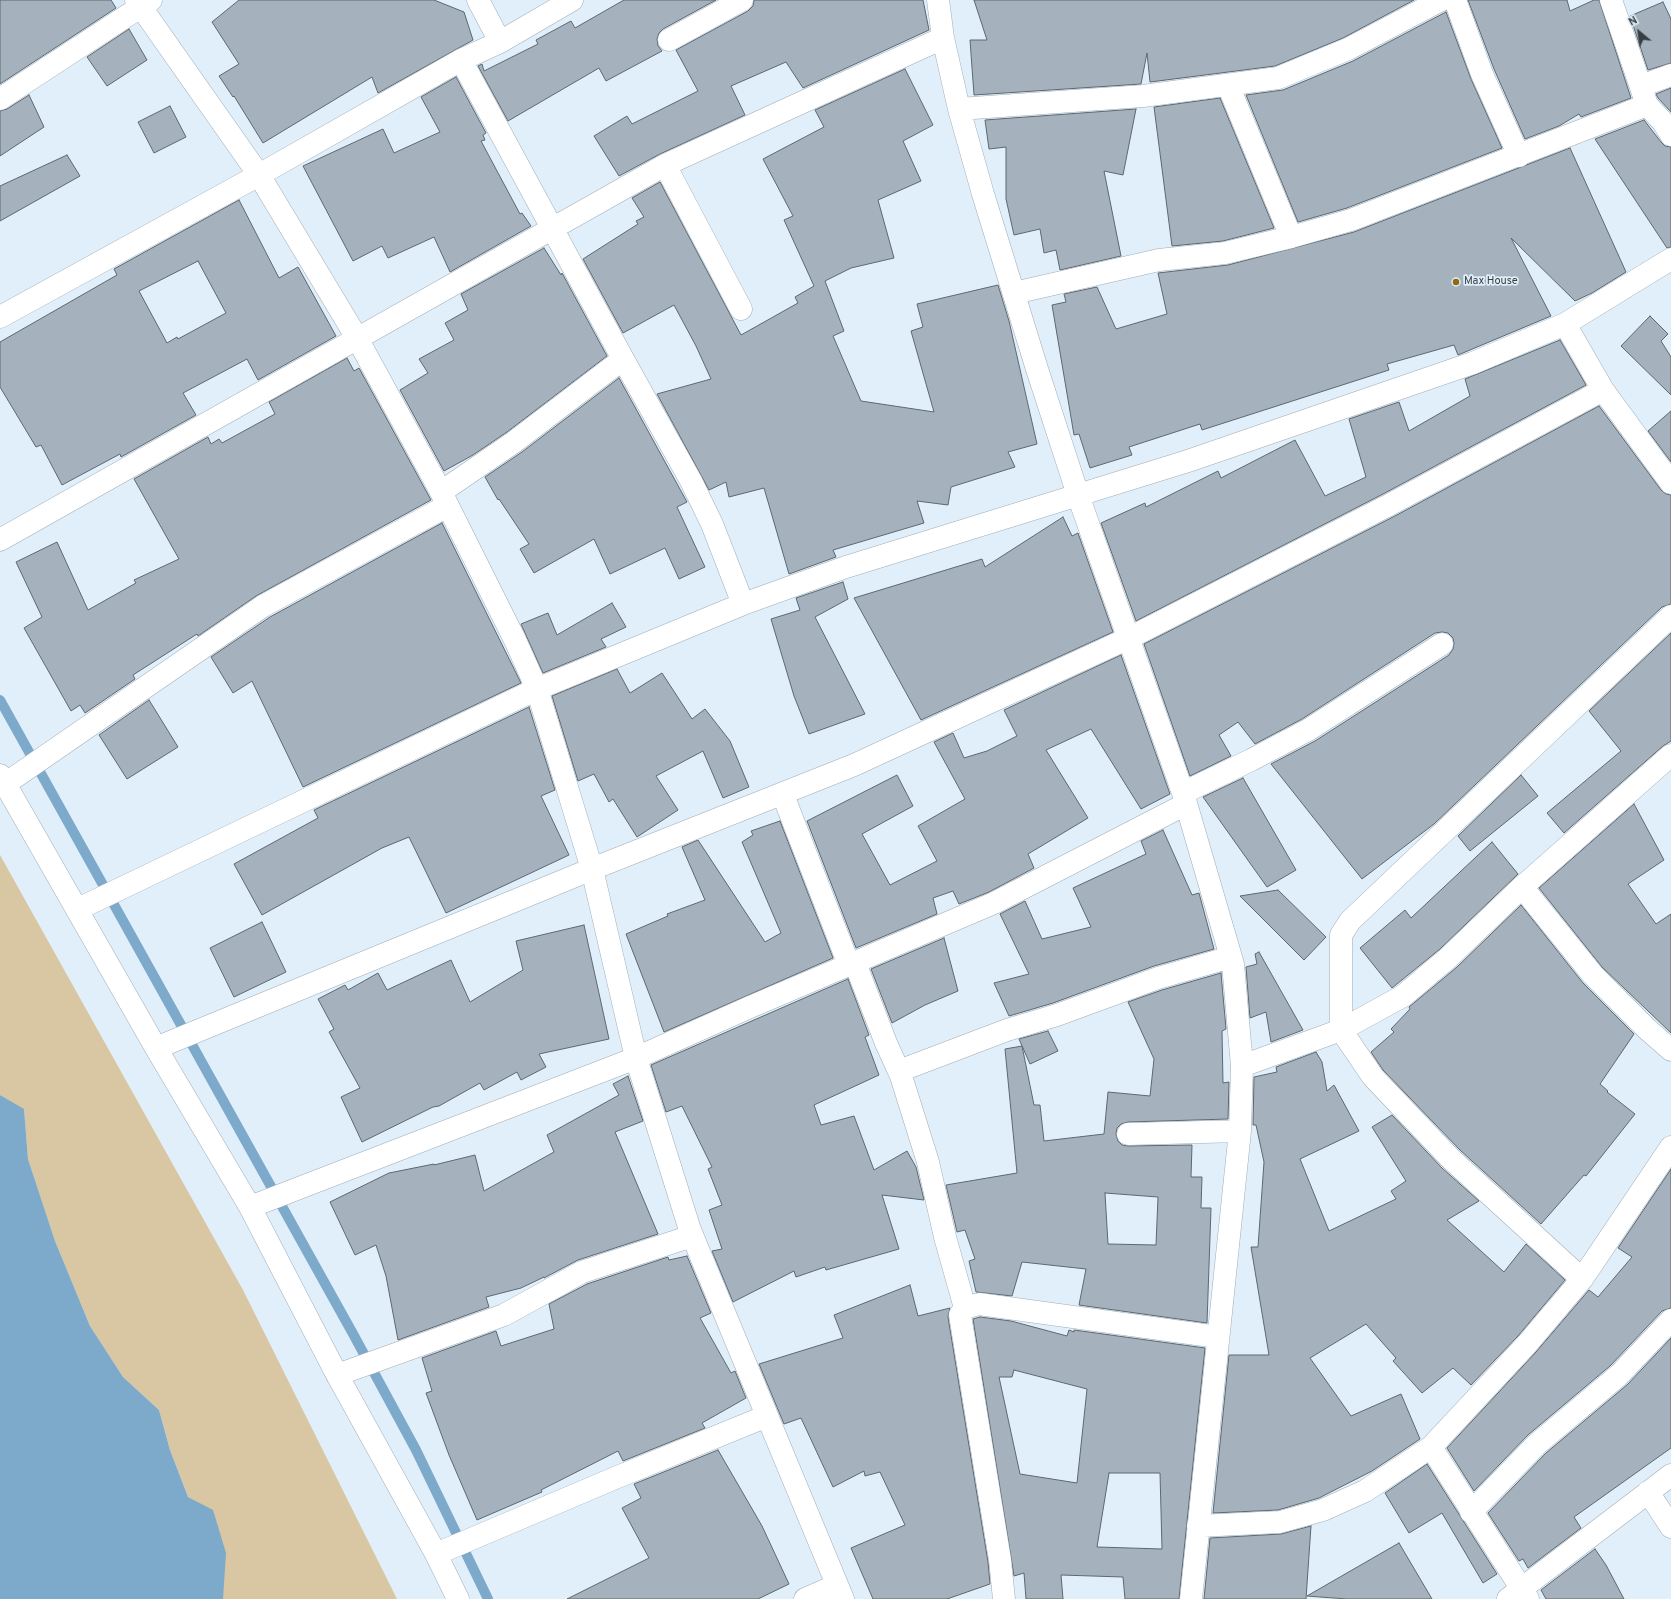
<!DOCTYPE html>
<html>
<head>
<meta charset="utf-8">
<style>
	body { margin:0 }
	#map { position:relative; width:1671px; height:1599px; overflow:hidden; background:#e1effa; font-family:Overpass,sans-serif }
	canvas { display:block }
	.north { position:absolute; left:1619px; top:12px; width:40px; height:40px; -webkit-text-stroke:3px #e1effa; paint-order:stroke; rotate:331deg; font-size:11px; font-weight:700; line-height:16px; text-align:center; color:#383e42 }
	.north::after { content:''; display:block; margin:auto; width:14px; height:18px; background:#383e42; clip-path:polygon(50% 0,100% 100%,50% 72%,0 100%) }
</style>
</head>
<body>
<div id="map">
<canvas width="1671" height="1599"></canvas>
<div class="north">N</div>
</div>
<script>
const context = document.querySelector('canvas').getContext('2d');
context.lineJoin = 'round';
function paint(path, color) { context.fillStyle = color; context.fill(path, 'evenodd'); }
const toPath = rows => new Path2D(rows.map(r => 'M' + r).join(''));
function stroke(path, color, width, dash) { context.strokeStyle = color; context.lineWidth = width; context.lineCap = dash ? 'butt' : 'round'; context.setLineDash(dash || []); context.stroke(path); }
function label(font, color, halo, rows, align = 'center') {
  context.font = font + ' Overpass,sans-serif'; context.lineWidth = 3.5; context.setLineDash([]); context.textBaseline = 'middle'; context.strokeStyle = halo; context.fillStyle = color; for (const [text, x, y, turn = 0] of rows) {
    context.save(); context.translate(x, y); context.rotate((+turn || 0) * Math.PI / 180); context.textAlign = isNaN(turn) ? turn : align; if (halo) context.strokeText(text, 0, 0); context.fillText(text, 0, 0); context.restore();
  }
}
const green = toPath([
	[0,855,243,1290,397,1599,223,1599,213,1511,188,1497,170,1450,159,1410,123,1377,90,1326,55,1241,28,1159,24,1110,0,1095]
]);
const water = toPath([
	[0,1095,24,1109,28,1159,55,1241,90,1326,123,1377,159,1410,170,1450,188,1497,213,1510,226,1553,223,1599,0,1599]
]);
const stream = toPath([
	[0,700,352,1332,416,1450,488,1599]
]);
const building = toPath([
	[0,0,111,0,116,8,0,84,0,0],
	[239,0,434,0,464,12,473,40,378,93,372,77,263,143,234,96,233,97,219,76,239,64,212,22,239,0],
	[624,0,716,0,663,29,659,33,657,39,658,46,662,51,606,81,599,68,508,121,478,66,482,64,484,71,538,44,536,40,571,21,575,28,624,0],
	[754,0,923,0,929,30,803,88,786,62,731,86,745,115,660,154,619,176,594,136,627,116,632,124,698,91,676,50,748,11,753,6,754,0],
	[974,0,1414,0,1343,38,1275,66,1150,82,1147,53,1141,84,974,95,970,40,987,40,974,0],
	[1468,0,1567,0,1570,11,1594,0,1599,0,1631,98,1581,117,1579,114,1559,126,1525,139,1494,69,1468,0],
	[1663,2,1671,19,1671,63,1648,70,1630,16,1663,2],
	[1446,12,1471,79,1502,148,1347,208,1298,222,1246,95,1283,90,1353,61,1446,12],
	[129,29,147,60,107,86,87,57,129,29],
	[905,69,933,125,903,141,921,181,878,200,894,258,851,268,825,281,844,331,833,336,861,401,934,412,911,331,923,327,917,304,998,285,1009,321,1037,444,1008,452,1015,467,951,487,948,505,917,501,924,523,833,550,836,557,789,574,764,488,729,497,726,482,709,490,657,394,711,379,696,346,674,305,623,333,583,259,638,224,636,221,644,217,632,198,660,182,741,335,798,303,795,297,814,286,784,220,793,216,763,159,824,127,815,110,905,69],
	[456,77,486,133,483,135,485,140,481,141,520,214,522,213,531,226,450,272,434,237,388,258,382,246,353,261,303,166,383,129,394,153,440,132,421,97,456,77],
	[1671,88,1671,112,1658,98,1656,94,1671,88],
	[29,95,44,127,0,156,0,111,7,109,29,95],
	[1220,98,1274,228,1223,241,1172,246,1154,107,1220,98],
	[170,106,186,137,154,153,138,122,170,106],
	[1136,109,1123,175,1104,171,1121,256,1060,270,1056,250,1044,253,1040,229,1014,235,1006,199,1006,147,989,149,985,120,1136,109],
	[1644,120,1661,142,1665,146,1671,147,1671,247,1667,248,1595,139,1644,120],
	[1570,148,1626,272,1592,293,1575,301,1511,238,1551,316,1458,355,1454,345,1387,364,1389,370,1202,430,1200,424,1129,447,1132,455,1090,468,1079,434,1074,435,1052,305,1066,302,1064,294,1097,287,1116,329,1167,314,1158,273,1228,265,1354,232,1570,148],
	[67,155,80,176,0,221,0,186,67,155],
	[239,200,279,278,298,267,336,336,258,380,247,359,183,393,196,415,121,457,120,454,62,485,41,445,36,447,0,387,0,342,117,275,114,269,239,200],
	[198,261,226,313,178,339,177,337,167,343,139,291,198,261],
	[544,248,561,275,562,273,607,356,507,432,473,455,444,471,400,390,428,373,419,359,454,340,445,323,468,310,461,294,544,248],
	[1650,316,1668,334,1661,341,1671,357,1671,395,1621,346,1650,316],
	[1560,340,1586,385,1383,494,1136,621,1101,523,1145,503,1146,507,1218,471,1221,478,1295,440,1325,496,1366,477,1349,419,1399,402,1409,431,1470,396,1465,379,1560,340],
	[347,358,354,371,359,368,431,500,256,596,198,636,197,634,133,675,135,679,85,713,80,705,71,711,24,628,42,617,16,562,57,542,88,610,136,583,134,580,179,559,134,479,208,437,211,444,219,439,222,443,275,414,269,402,347,358],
	[619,378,687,502,677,507,705,567,679,579,665,548,610,574,594,539,534,573,520,549,529,544,499,499,498,500,485,477,522,452,619,378],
	[1599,406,1661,490,1666,494,1671,495,1671,604,1662,607,1434,824,1362,879,1271,764,1315,741,1449,655,1453,649,1454,643,1453,638,1448,633,1442,632,1435,633,1302,719,1255,744,1238,722,1219,735,1231,756,1190,776,1144,644,1395,516,1599,406],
	[1671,411,1671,462,1648,431,1671,411],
	[1063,517,1072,536,1078,533,1113,632,921,720,854,598,982,559,985,567,1063,517],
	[442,523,521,683,303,787,252,681,233,693,211,657,270,617,442,523],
	[843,582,848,599,815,617,865,714,809,734,794,696,771,619,800,610,796,598,843,582],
	[612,603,626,627,601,639,606,647,543,673,521,624,548,613,557,635,612,603],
	[1671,633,1671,741,1663,746,1564,833,1547,813,1621,751,1589,711,1671,633],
	[1121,655,1170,794,1141,809,1091,729,1046,750,1088,818,1028,854,1034,868,989,892,959,904,953,891,933,898,937,914,856,948,807,821,897,775,913,806,862,834,890,885,937,861,918,826,965,799,934,742,953,733,964,758,987,751,1017,736,1004,710,1121,655],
	[617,669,630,693,662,673,692,719,705,709,730,741,749,787,723,798,703,751,656,776,678,810,637,837,613,799,609,802,594,774,578,781,552,696,617,669],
	[149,700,178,747,127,779,99,735,149,700],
	[529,707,555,790,541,796,569,855,446,913,409,837,382,848,262,915,234,864,318,818,314,810,529,707],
	[1521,775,1538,796,1470,851,1458,836,1521,775],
	[1243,778,1296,870,1267,887,1203,797,1243,778],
	[1634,804,1664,860,1628,884,1656,924,1671,914,1671,1033,1602,967,1539,888,1634,804],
	[780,821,833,958,664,1032,626,934,668,916,667,914,705,900,682,847,698,840,765,942,781,933,742,842,753,835,751,831,780,821],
	[1163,830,1192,895,1199,893,1214,949,1154,966,1053,1003,1009,1016,994,983,1029,974,1000,914,1025,901,1042,939,1091,927,1073,888,1146,854,1141,841,1163,830],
	[1492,842,1518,874,1440,949,1392,988,1360,948,1405,910,1411,918,1492,842],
	[1278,890,1326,937,1304,960,1240,896,1278,890],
	[1521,905,1583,983,1634,1034,1600,1084,1608,1091,1607,1092,1635,1114,1586,1176,1584,1175,1541,1224,1460,1150,1383,1070,1371,1052,1394,1032,1391,1029,1410,1009,1409,1007,1457,967,1521,905],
	[262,922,286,972,234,997,210,948,262,922],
	[584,925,609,1039,539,1054,546,1067,521,1080,517,1072,484,1090,480,1083,439,1106,433,1107,362,1142,341,1097,360,1088,329,1032,334,1029,318,999,345,985,348,990,378,973,387,990,451,960,470,1002,523,970,516,941,584,925],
	[944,938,958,991,925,1005,892,1023,871,969,944,938],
	[1259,952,1303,1030,1271,1042,1266,1012,1250,1018,1246,967,1257,964,1255,954,1259,952],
	[1221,973,1226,1029,1222,1031,1223,1083,1229,1082,1228,1119,1128,1122,1121,1124,1117,1128,1116,1134,1118,1141,1122,1145,1128,1146,1192,1145,1191,1177,1202,1177,1201,1208,1211,1208,1207,1323,1079,1305,1086,1269,1022,1262,1012,1296,976,1292,969,1261,975,1259,965,1230,957,1232,946,1185,1017,1173,1005,1049,1022,1046,1034,1105,1040,1105,1044,1141,1104,1134,1108,1092,1150,1096,1154,1059,1128,1002,1162,990,1221,973],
	[1105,1193,1158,1197,1156,1245,1108,1244,1105,1193],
	[848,979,869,1035,865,1037,879,1075,814,1105,821,1125,854,1116,874,1170,907,1151,916,1167,924,1200,882,1195,899,1249,826,1270,825,1267,796,1277,794,1271,733,1302,712,1251,722,1249,709,1210,722,1205,708,1169,712,1167,682,1106,666,1112,651,1065,848,979],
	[1048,1031,1058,1051,1030,1064,1019,1039,1048,1031],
	[1316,1052,1322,1062,1327,1091,1334,1085,1359,1131,1300,1159,1329,1231,1396,1199,1391,1191,1406,1181,1372,1127,1392,1115,1442,1168,1479,1201,1447,1220,1504,1272,1526,1244,1565,1280,1518,1336,1471,1385,1453,1368,1422,1393,1393,1361,1396,1358,1366,1324,1310,1358,1351,1416,1401,1394,1420,1439,1372,1471,1319,1498,1278,1510,1213,1513,1229,1355,1269,1355,1251,1247,1258,1247,1264,1162,1256,1125,1253,1125,1254,1077,1277,1072,1276,1067,1316,1052],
	[628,1076,643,1121,615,1132,658,1234,578,1260,544,1278,544,1277,521,1288,486,1297,489,1307,398,1340,386,1276,376,1245,355,1255,330,1202,389,1173,434,1164,434,1165,475,1155,484,1191,554,1152,547,1135,619,1095,613,1084,628,1076],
	[1671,1169,1671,1308,1662,1311,1610,1366,1528,1435,1474,1491,1447,1448,1536,1352,1589,1290,1598,1297,1632,1257,1618,1248,1671,1169],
	[687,1256,711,1313,700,1318,731,1373,735,1371,746,1398,702,1423,705,1428,623,1461,618,1451,541,1490,542,1492,477,1520,449,1455,426,1393,432,1391,422,1358,496,1331,501,1346,554,1329,549,1304,587,1284,668,1257,669,1260,687,1256],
	[910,1285,918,1316,950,1308,948,1317,988,1562,990,1584,947,1599,873,1599,851,1548,905,1525,880,1472,865,1476,864,1471,833,1487,801,1418,784,1424,759,1364,843,1338,834,1315,910,1285],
	[980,1317,1011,1321,1067,1336,1069,1330,1074,1332,1074,1330,1205,1348,1179,1599,1125,1599,1123,1577,1061,1575,1063,1599,1026,1599,1024,1573,1014,1576,973,1319,980,1317],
	[1014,1370,1087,1389,1077,1483,1020,1474,999,1377,1012,1377,1014,1370],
	[1109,1473,1160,1473,1162,1549,1097,1547,1109,1473],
	[1671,1338,1671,1448,1574,1517,1581,1528,1528,1568,1523,1559,1519,1561,1488,1513,1546,1453,1628,1384,1671,1338],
	[718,1450,762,1526,789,1584,758,1599,567,1599,649,1558,622,1508,641,1498,634,1484,718,1450],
	[1427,1464,1497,1574,1483,1583,1442,1513,1409,1533,1385,1493,1427,1464],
	[1311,1526,1306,1599,1204,1599,1210,1538,1281,1534,1311,1526],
	[1399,1543,1432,1599,1347,1599,1307,1596,1399,1543],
	[1595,1549,1606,1565,1624,1599,1546,1599,1541,1590,1595,1549]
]);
const street = toPath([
	[136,0,259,175,357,338,441,492,515,640,537,689,592,869,636,1058,690,1230,843,1599],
	[478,0,500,42],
	[938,0,943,38,959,109,983,194,1037,369,1078,495,1183,793,1233,964,1242,1066,1240,1131,1191,1599],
	[1455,0,1482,74,1519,156],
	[1611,0,1647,105,1663,122,1671,135],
	[669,40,742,0],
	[461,60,623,359,691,481,712,524,743,604],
	[1228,85,1291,237],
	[1641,86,1671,75],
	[0,99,151,0],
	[959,109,1143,96,1278,78,1348,49,1441,0],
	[665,165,741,309],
	[1014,293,1159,260,1225,253,1291,237,1351,220,1647,105],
	[0,317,259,175,461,60,500,42,572,0],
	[1565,324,1603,390,1671,483],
	[441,492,514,442,623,359],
	[0,540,665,165,943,38],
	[0,775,156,1048,250,1207,335,1371,436,1554,458,1599],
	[5,784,263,606,447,506],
	[1183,793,1251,760,1308,730,1442,644],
	[783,795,849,965],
	[1522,887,1593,975,1647,1029,1671,1050],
	[78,909,537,689,743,604,846,567,1188,461,1473,363,1565,324,1671,259],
	[855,963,886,1043,901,1076,928,1162,945,1237,965,1308],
	[156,1048,592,869,854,765,1129,638,1389,505,1603,390],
	[1242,1066,1341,1030,1403,996,1448,958,1522,887,1671,755],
	[899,1071,1007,1030,1057,1015,1158,978,1231,957],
	[1128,1134,1240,1131],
	[250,1207,636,1058,750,1007,994,903,1186,804],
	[1582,1279,1451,1159,1373,1077,1341,1030,1341,935,1350,921,1671,616],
	[337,1375,504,1315,582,1272,692,1236],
	[1431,1447,1528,1599],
	[1648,1492,1671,1527],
	[1471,1512,1537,1444,1619,1375,1671,1320],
	[1198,1526,1280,1522,1323,1510,1365,1491,1431,1447,1527,1344,1582,1279,1671,1147],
	[436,1554,615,1478,767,1416],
	[805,1599,837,1585],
	[1004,1599,1000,1560,960,1315,965,1308,979,1304,1218,1337],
	[1508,1599,1671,1475]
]);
const markers = [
	[1456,282,4,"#8d6c0f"]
];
const poiNames = [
	["Max House",1464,282]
];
paint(green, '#d8c7a2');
paint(water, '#7da9cb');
stroke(stream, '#7da9cb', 10);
paint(building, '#a5b2bd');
stroke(building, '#5c6871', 1);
stroke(street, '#a0adb8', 23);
stroke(street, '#fff', 22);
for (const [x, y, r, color] of markers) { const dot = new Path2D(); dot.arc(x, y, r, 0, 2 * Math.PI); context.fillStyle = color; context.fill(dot); stroke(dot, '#e1effa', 1.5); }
label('11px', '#383e42', '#e1effa', poiNames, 'left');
</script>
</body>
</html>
